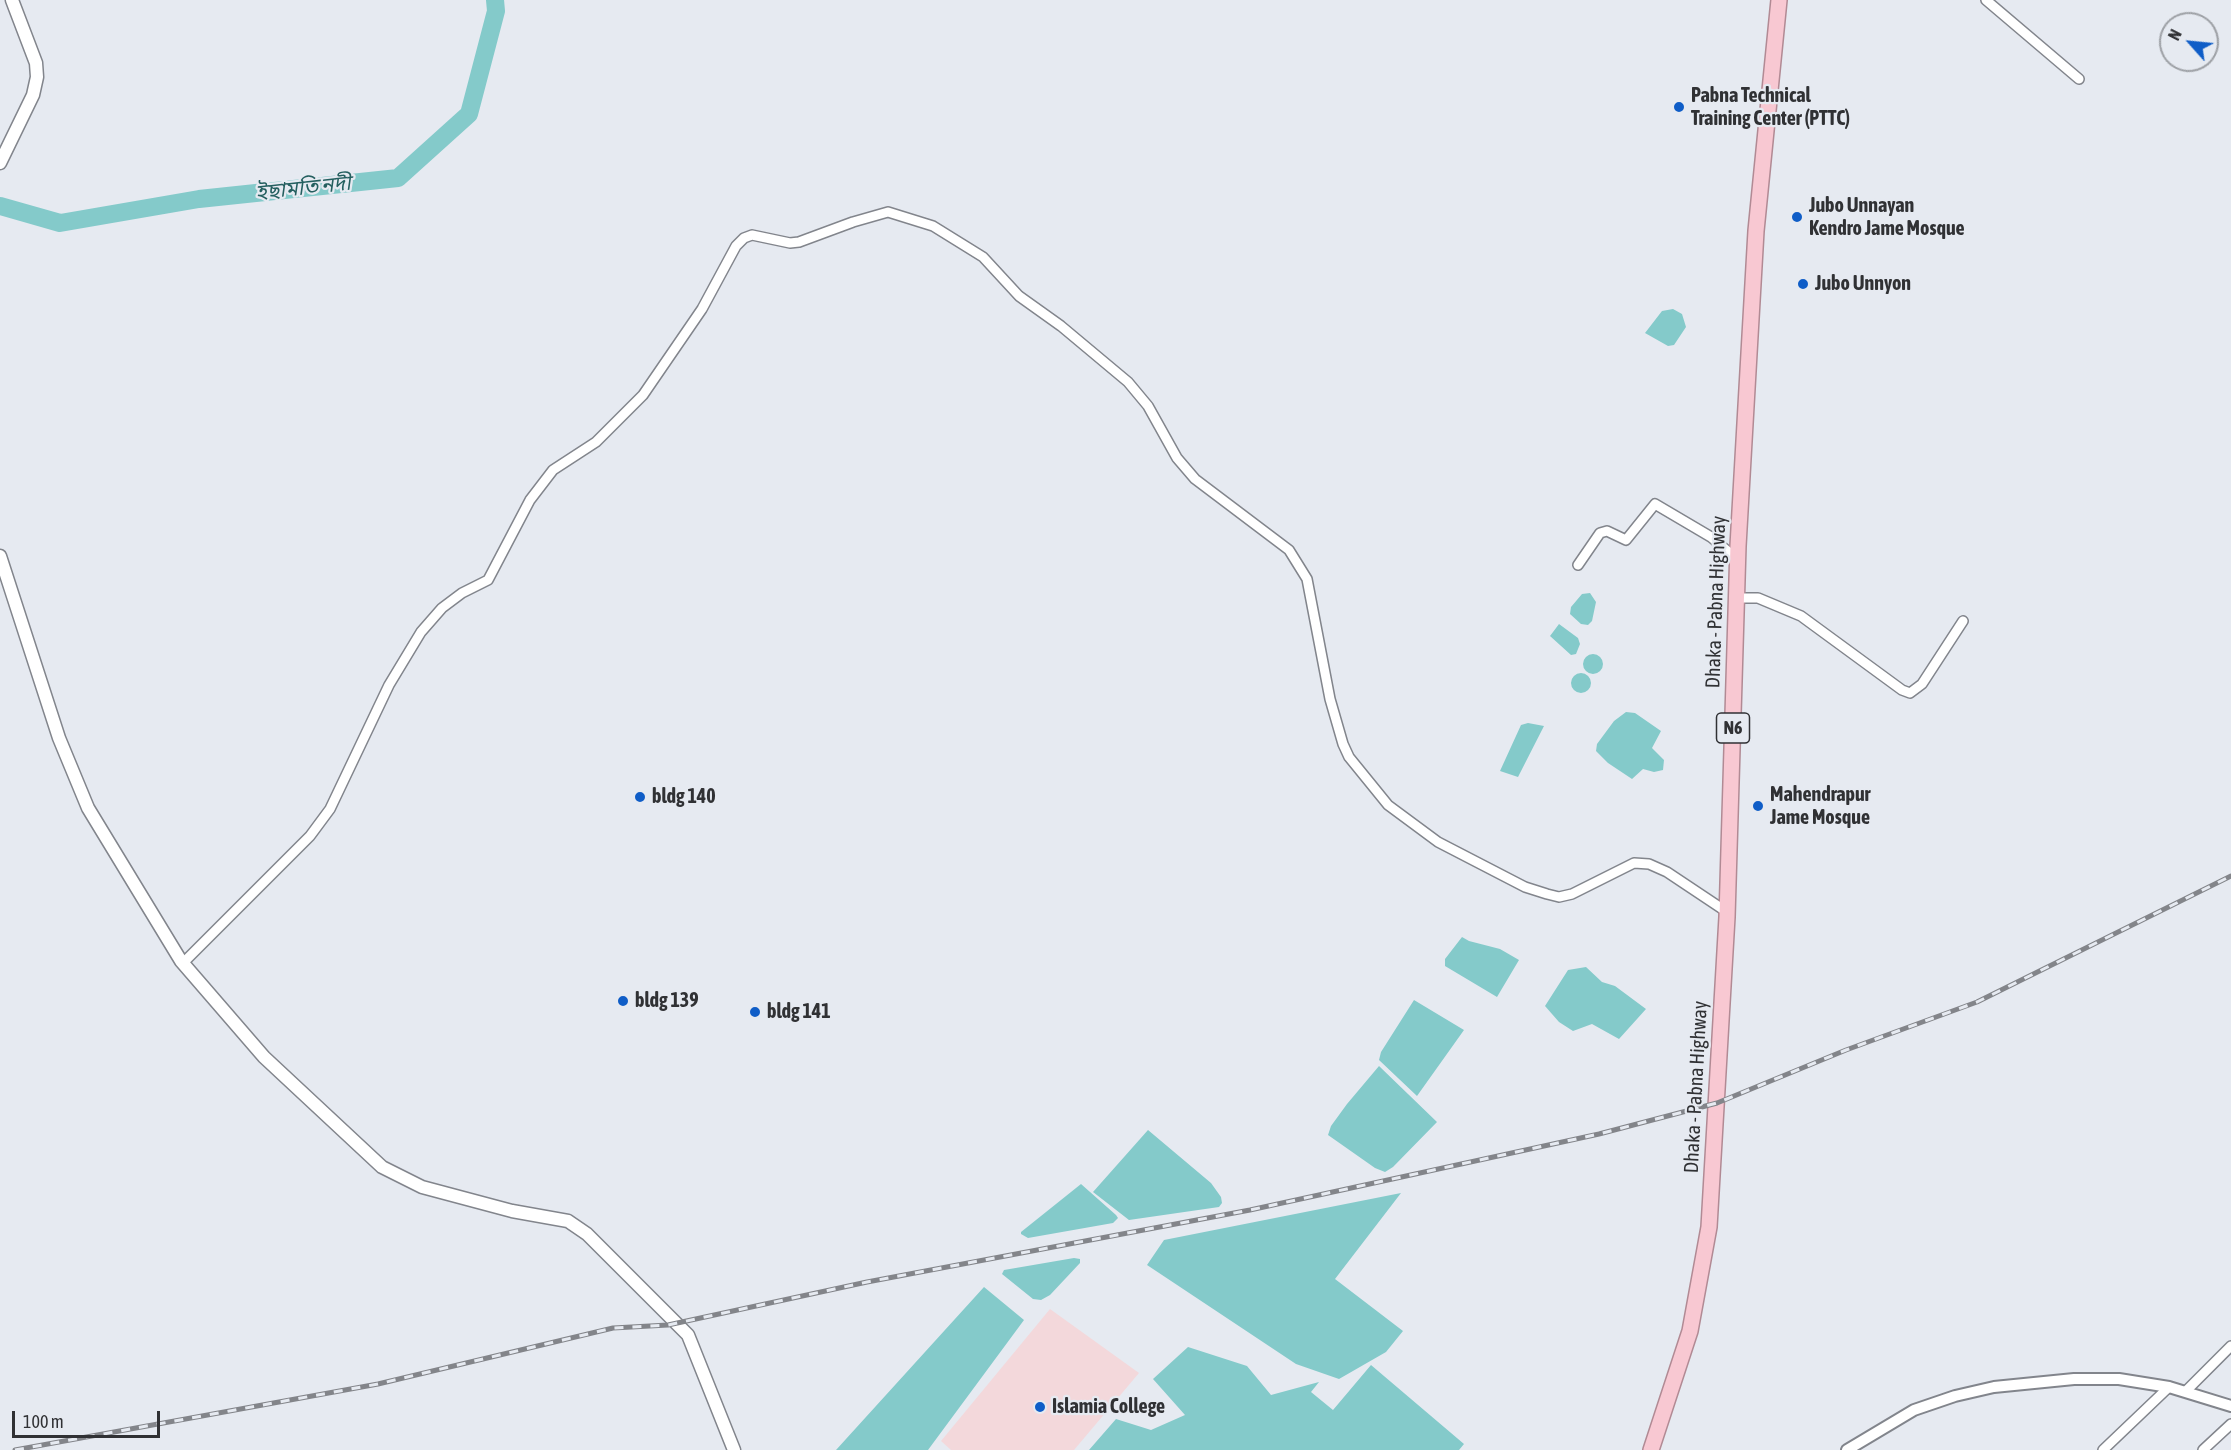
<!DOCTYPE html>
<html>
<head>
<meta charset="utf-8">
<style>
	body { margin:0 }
	#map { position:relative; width:2231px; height:1450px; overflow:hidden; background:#e6eaf1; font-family:"Asap Condensed",sans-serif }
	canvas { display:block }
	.north { position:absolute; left:2159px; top:12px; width:60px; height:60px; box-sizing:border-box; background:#e6eaf1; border:2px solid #9da0a5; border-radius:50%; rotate:297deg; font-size:16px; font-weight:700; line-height:24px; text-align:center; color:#303134 }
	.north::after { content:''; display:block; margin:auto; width:21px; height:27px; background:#0f5dc7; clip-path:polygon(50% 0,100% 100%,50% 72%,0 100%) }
	.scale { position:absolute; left:12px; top:1411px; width:148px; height:27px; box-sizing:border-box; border:3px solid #303134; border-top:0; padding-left:8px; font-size:18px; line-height:21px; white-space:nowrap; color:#303134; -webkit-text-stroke:4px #e6eaf1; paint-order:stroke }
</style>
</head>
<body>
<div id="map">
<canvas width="2231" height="1450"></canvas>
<div class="north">N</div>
<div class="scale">100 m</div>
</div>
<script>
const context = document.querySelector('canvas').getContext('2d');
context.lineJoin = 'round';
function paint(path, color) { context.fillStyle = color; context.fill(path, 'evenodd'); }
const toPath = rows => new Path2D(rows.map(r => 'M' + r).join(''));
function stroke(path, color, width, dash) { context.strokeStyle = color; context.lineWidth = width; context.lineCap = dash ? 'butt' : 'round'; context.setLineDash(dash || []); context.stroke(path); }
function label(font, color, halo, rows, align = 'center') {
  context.font = font + ' "Asap Condensed","Noto Sans Bengali",sans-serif'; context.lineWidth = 4.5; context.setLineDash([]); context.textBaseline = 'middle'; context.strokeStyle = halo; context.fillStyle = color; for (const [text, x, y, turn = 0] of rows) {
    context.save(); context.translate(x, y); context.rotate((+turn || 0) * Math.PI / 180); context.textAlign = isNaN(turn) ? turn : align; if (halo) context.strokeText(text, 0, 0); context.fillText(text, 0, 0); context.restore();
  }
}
const education = toPath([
	[1050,1309,1139,1373,1074,1450,951,1450,941,1441]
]);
const water = toPath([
	[1673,309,1682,314,1686,327,1674,345,1668,346,1645,333,1662,311],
	[1590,593,1596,602,1592,621,1588,625,1581,624,1570,614,1571,607,1582,594],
	[1559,624,1578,638,1580,644,1576,654,1571,655,1550,636],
	'1583 664a10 10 0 1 1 20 0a10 10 0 1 1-20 0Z',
	'1571 683a10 10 0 1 1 20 0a10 10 0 1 1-20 0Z',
	[1626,712,1635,713,1661,731,1652,748,1664,760,1663,770,1654,772,1643,769,1632,779,1608,763,1596,751,1597,744,1614,721],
	[1528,723,1544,726,1518,777,1500,771,1521,725],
	[1462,937,1469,941,1500,949,1519,960,1497,997,1445,966,1445,959],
	[1586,967,1602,982,1615,986,1646,1009,1619,1039,1592,1024,1573,1031,1559,1022,1545,1006,1568,970],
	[1414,1000,1464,1030,1417,1096,1379,1060,1381,1052],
	[1379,1066,1437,1122,1393,1167,1385,1172,1375,1168,1328,1135,1331,1126,1347,1104],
	[1148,1130,1211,1183,1221,1197,1222,1203,1219,1207,1129,1220,1093,1192],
	[1081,1184,1116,1215,1118,1218,1113,1223,1028,1238,1021,1234,1021,1232],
	[1401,1193,1335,1279,1403,1331,1386,1352,1339,1379,1296,1364,1147,1265,1164,1240],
	[1074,1258,1080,1259,1080,1263,1050,1295,1041,1300,1033,1299,1002,1274,1004,1270],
	[984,1287,1024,1320,928,1450,836,1450],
	[1188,1347,1247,1366,1271,1395,1319,1382,1311,1392,1333,1410,1371,1365,1464,1444,1459,1450,1089,1450,1116,1419,1151,1430,1185,1415,1153,1379]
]);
const river = toPath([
	[0,206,60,223,199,199,398,178,469,114,496,11,495,0]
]);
const minor = toPath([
	[1986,0,2079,79],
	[1578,565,1600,533,1607,531,1626,540,1655,504,1711,537,1738,560],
	[1736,598,1758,598,1801,616,1902,690,1910,693,1922,684,1963,621],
	[183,963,310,836,330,809,389,685,421,632,442,608,462,593,488,580,530,500,553,470,596,442,643,395,702,309,736,246,744,238,752,235,790,243,799,242,853,222,888,212,933,226,983,257,1019,296,1061,326,1128,382,1148,406,1177,458,1195,479,1289,550,1307,579,1330,699,1343,744,1349,757,1388,805,1438,842,1525,887,1547,894,1559,897,1572,894,1634,863,1649,864,1667,872,1727,912],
	[2186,1391,2231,1346],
	[2103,1450,2169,1387],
	[2203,1450,2231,1424]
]);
const tertiary = toPath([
	[1847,1450,1914,1410,1955,1396,1994,1387,2074,1379,2119,1379,2169,1387,2231,1406]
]);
const secondary = toPath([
	[0,163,33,95,37,77,36,63,12,0],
	[0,556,59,738,88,808,181,961,264,1057,382,1167,422,1187,512,1211,568,1221,587,1234,688,1335,734,1450]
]);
const trunk = toPath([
	[1651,1450,1690,1331,1709,1227,1727,917,1738,546,1756,231,1779,0]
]);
const rail = toPath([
	[15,1450,378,1384,613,1328,668,1325,867,1282,1250,1210,1599,1134,1717,1103,1846,1050,1977,1002,2231,876]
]);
const markers = [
	[1679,107,6,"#0f5dc7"],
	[1797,217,6,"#0f5dc7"],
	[1803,284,6,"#0f5dc7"],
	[640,797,6,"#0f5dc7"],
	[1758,806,6,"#0f5dc7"],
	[623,1001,6,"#0f5dc7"],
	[755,1012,6,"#0f5dc7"],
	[1040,1407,6,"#0f5dc7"]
];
const shields = [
	[1733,728,33]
];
const shieldNames = [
	["N6",1733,728]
];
const poiNames = [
	["Pabna Technical",1691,96],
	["Training Center (PTTC)",1691,119],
	["Jubo Unnayan",1809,206],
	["Kendro Jame Mosque",1809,229],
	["Jubo Unnyon",1815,284],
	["Mahendrapur",1770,795],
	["Jame Mosque",1770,818],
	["bldg 140",652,797],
	["bldg 139",635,1001],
	["bldg 141",767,1012],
	["Islamia College",1052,1407]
];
const streetNames = [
	["Dhaka - Pabna Highway",1716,602,-88],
	["Dhaka - Pabna Highway",1696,1087,-87]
];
const waterNames = [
	["ইছামতি নদী",303,188,-6]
];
paint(education, '#f3d8db');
paint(water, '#84caca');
stroke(river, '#84caca', 18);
stroke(minor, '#82858c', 12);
stroke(tertiary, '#82858c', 14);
stroke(secondary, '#82858c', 15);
stroke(trunk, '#b18a94', 18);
stroke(minor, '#fff', 9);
stroke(tertiary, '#fff', 10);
stroke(secondary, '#fff', 12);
stroke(trunk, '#f8c8d2', 15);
stroke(rail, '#83858a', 5);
stroke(rail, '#e6eaf1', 3, [9]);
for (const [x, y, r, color] of markers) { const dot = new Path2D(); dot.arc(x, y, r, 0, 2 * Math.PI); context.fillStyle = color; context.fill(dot); stroke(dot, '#e6eaf1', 2); }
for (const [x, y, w] of shields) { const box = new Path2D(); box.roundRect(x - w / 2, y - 15, w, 30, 4.5); context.fillStyle = '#e6eaf1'; context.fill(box); stroke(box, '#303134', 1.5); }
label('bold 18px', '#303134', null, shieldNames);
label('bold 20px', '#303134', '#e6eaf1', poiNames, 'left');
label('20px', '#303134', '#e6eaf1', streetNames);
label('italic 21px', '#245f5f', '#e6eaf1', waterNames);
</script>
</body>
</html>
